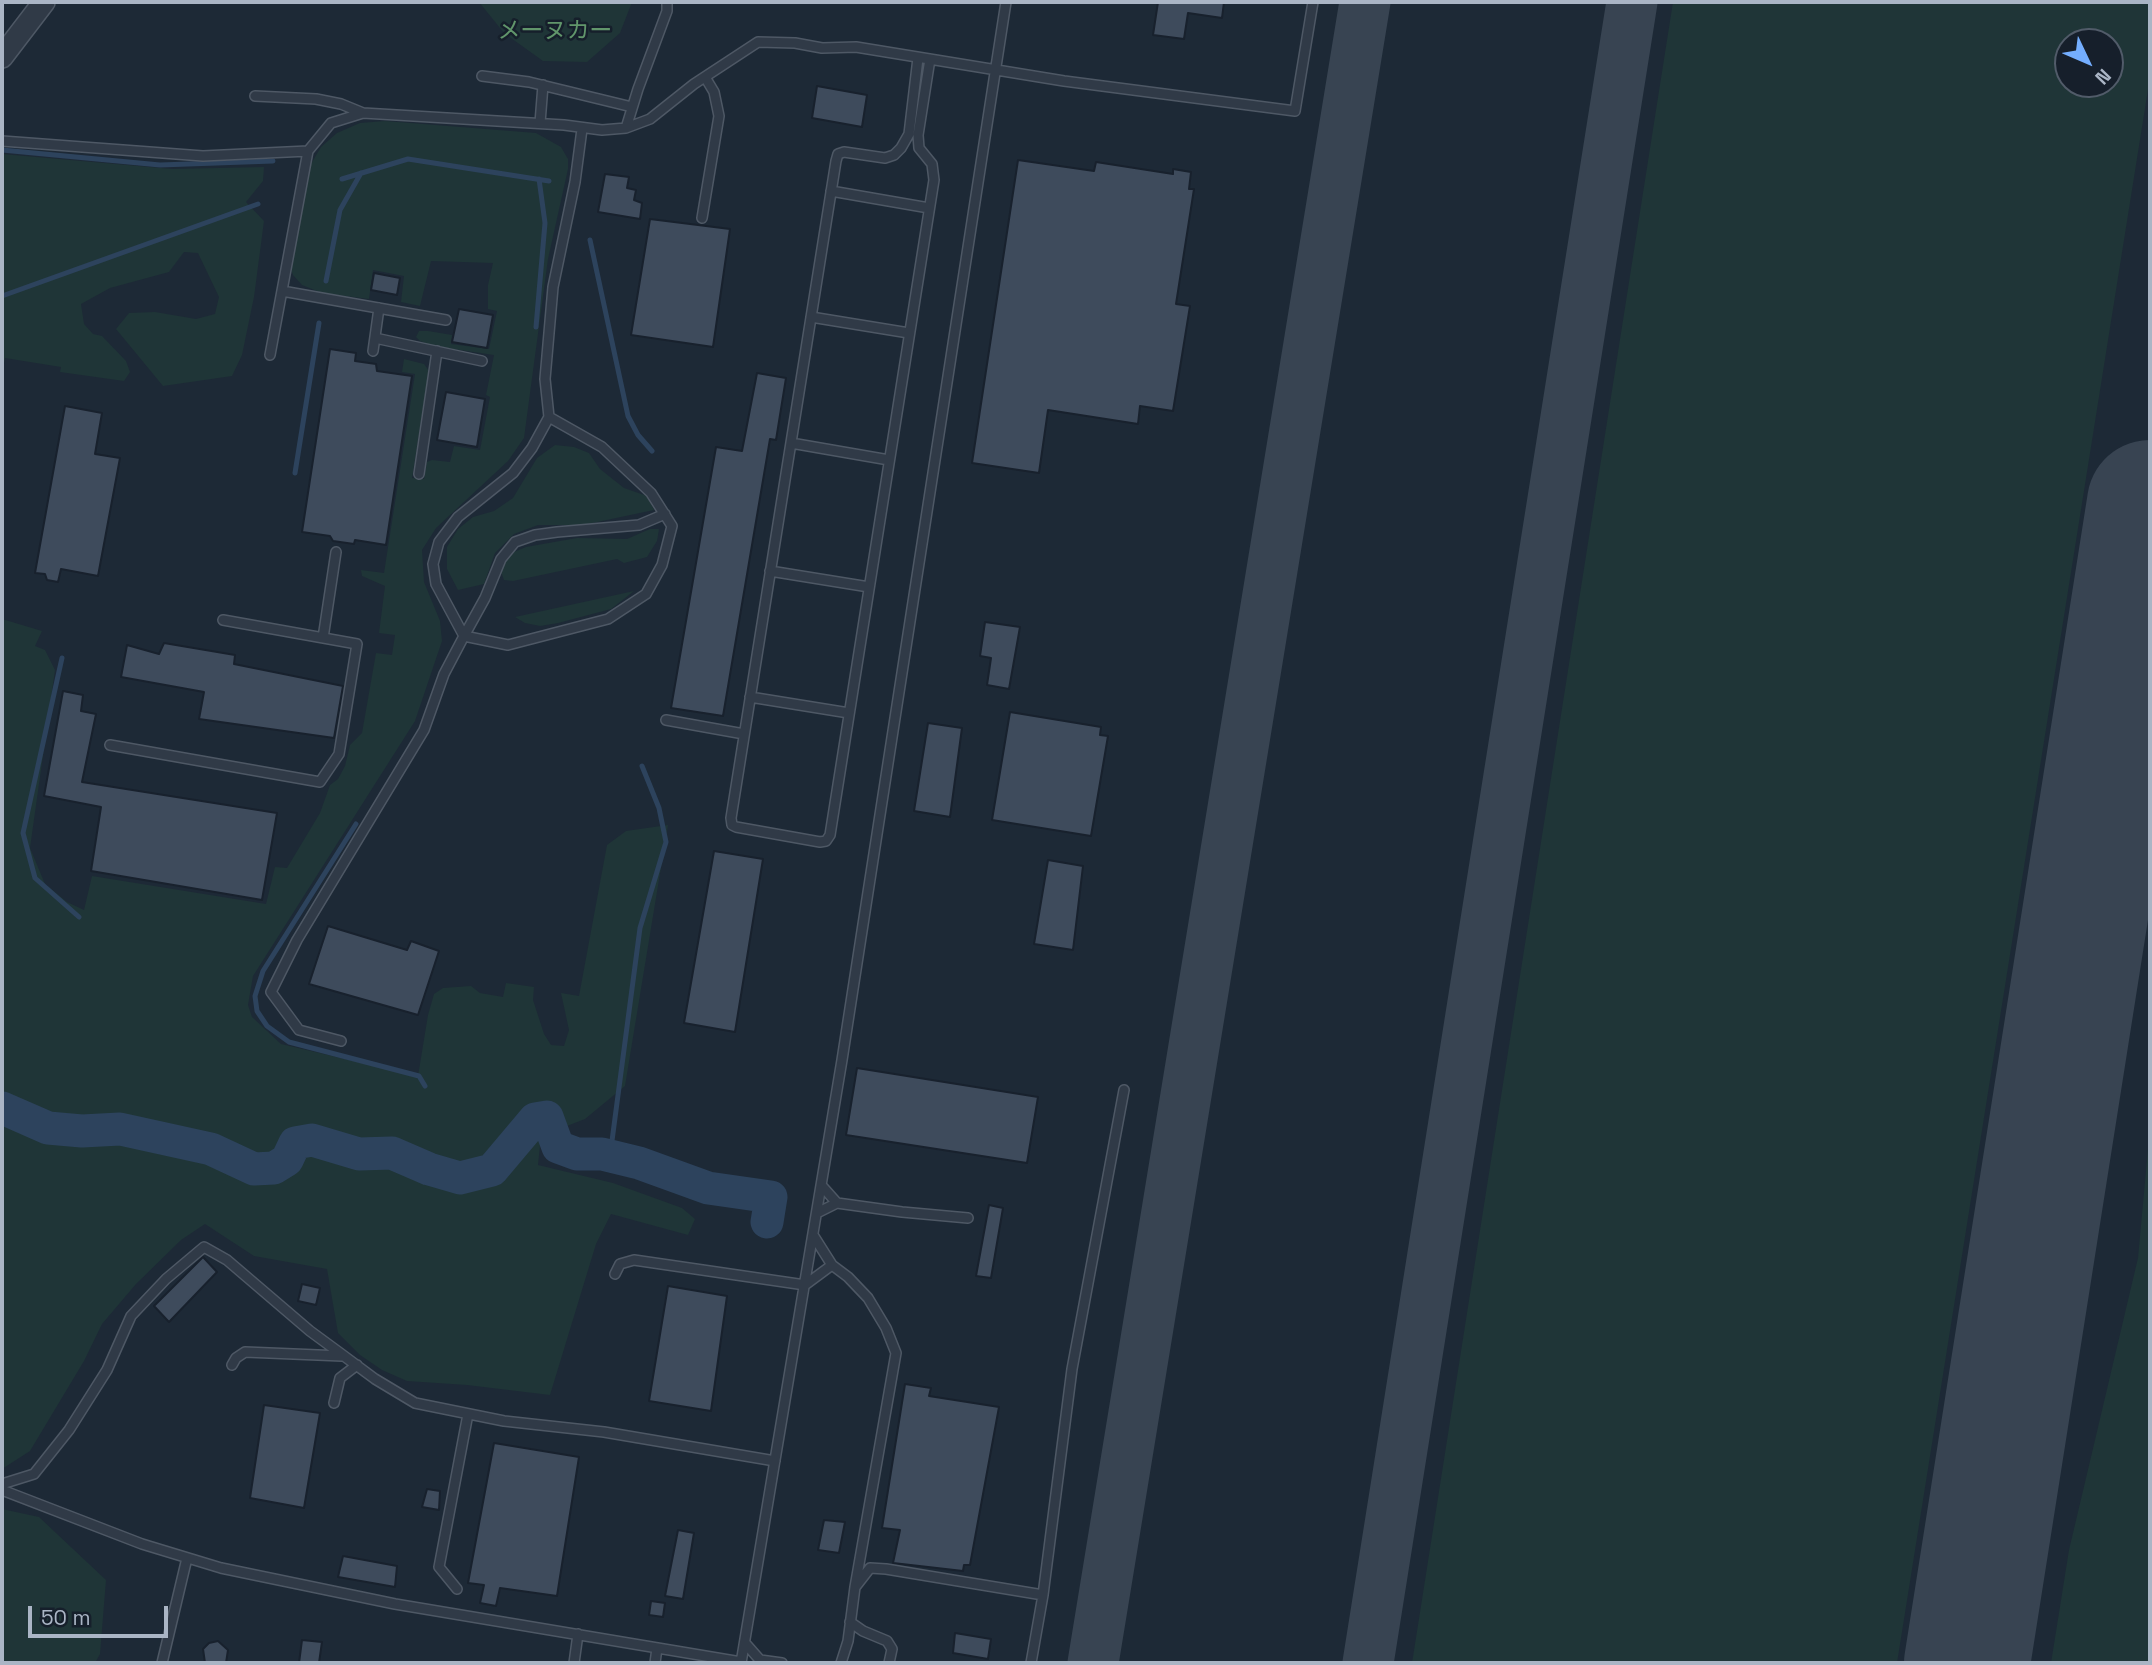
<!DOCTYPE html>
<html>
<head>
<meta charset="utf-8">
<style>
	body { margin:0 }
	#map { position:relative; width:2152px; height:1665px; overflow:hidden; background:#1d2936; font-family:"Space Grotesk",sans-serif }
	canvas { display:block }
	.frame { position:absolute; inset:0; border:4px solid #aab5c5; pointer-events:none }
	.north { position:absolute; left:2054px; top:28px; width:70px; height:70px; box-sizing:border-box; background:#161f2b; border:2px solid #515b69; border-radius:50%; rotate:134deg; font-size:19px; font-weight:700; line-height:28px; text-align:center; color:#aab5c5 }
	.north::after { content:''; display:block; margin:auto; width:24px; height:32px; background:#74aeff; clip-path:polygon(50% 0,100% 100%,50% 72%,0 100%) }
	.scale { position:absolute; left:28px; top:1606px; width:140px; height:32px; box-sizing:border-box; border:4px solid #aab5c5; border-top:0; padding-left:9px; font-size:21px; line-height:24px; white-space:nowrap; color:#aab5c5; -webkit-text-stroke:5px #161f2b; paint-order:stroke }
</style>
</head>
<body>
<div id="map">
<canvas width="2152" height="1665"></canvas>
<div class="frame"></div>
<div class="north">N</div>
<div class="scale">50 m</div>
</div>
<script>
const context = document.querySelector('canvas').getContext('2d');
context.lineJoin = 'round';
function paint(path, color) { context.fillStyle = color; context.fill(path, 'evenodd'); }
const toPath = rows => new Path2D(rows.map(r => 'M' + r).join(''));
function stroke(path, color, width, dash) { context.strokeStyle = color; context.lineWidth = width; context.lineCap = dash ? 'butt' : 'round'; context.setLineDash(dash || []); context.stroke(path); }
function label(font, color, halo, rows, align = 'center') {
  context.font = font + ' "Space Grotesk","Noto Sans JP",sans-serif'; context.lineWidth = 5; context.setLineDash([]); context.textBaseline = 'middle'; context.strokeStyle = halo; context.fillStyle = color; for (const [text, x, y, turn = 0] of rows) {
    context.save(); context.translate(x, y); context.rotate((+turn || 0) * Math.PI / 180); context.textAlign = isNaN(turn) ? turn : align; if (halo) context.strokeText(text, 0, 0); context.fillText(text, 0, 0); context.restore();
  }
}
const green = toPath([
	[479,2,632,2,620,33,587,62,543,61,504,33],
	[1673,2,2150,2,2150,77,1897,1663,1412,1663],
	[2068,42,2110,42,2110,84,2068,84],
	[385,121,536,133,561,147,568,159,568,169,548,259,524,438,508,461,436,528,422,550,424,582,440,621,442,641,415,721,253,976,248,1005,252,1017,281,1044,418,1076,428,1015,434,994,443,988,471,986,480,993,503,997,506,983,534,987,533,1000,544,1034,551,1045,564,1046,569,1030,561,993,579,996,607,845,626,831,668,825,625,1086,585,1119,541,1136,538,1165,613,1183,682,1208,695,1219,688,1235,611,1214,596,1244,550,1395,467,1385,407,1381,382,1370,360,1355,338,1333,327,1269,254,1256,205,1224,181,1240,136,1284,102,1324,84,1361,30,1451,2,1469,2,619,42,631,35,646,45,650,55,670,30,848,45,884,67,902,84,910,92,876,266,904,275,867,287,868,320,813,330,785,338,779,345,766,350,745,362,733,376,653,392,655,395,635,379,633,385,586,362,576,361,570,384,573,415,374,402,372,404,359,424,364,429,371,412,478,424,479,427,462,432,460,450,462,454,446,480,450,490,397,486,395,494,355,433,346,420,341,416,337,419,331,428,331,452,335,451,344,489,349,497,311,488,309,488,285,493,263,431,261,420,306,401,302,404,276,373,270,369,299,322,293,302,285,293,275,289,264,308,169,321,147,337,133,360,123],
	[2,154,172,169,264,167,263,181,246,202,264,221,254,297,242,355,232,376,163,386,116,329,129,313,155,312,196,319,215,314,219,297,198,253,184,252,169,272,110,288,81,304,84,324,93,334,102,336,126,361,130,372,124,381,60,372,61,367,5,358,2,374],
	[555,445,574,447,589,453,600,469,624,488,647,496,654,510,583,525,538,525,514,534,495,553,484,584,458,590,447,569,447,547,458,529,473,517,494,511,513,498,537,458],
	[650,529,659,529,657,541,647,557,624,563,617,559,513,581,504,580,501,572,506,561,514,552,526,547,577,538,627,539],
	[634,591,611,609,558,623,540,626,525,623,515,617],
	[2150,1127,2150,1663,2051,1663,2069,1550,2138,1258],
	[2,1509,39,1517,106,1580,100,1654,95,1663,2,1663]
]);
const stream = toPath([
	[2,150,160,165,273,161],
	[342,179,408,159,549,181],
	[590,240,628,416,638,435,652,451],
	[326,281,340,210,361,173],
	[2,296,258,204],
	[536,327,545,223,539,179],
	[295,473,319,323],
	[62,658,23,833,35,878,79,917],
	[356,824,263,971,255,996,257,1011,267,1026,289,1042,419,1076,425,1086],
	[610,1156,640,928,666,842,659,808,642,766]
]);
const river = toPath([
	[2,1108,48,1128,82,1131,120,1129,211,1149,254,1169,274,1168,287,1160,295,1143,312,1140,359,1154,392,1153,429,1169,460,1178,492,1170,535,1119,547,1117,558,1147,577,1154,602,1154,639,1163,708,1188,771,1197,767,1222]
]);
const taxiway = toPath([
	[1093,1663,1365,2],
	[1368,1663,1632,2]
]);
const runway = toPath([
	[1967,1663,2150,503]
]);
const building = toPath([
	[1158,2,1224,2,1222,18,1188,13,1184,39,1153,35,1158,2],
	[817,86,867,95,862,127,812,118,817,86],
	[1018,160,1094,171,1096,162,1173,174,1173,169,1191,172,1189,189,1194,189,1176,304,1190,306,1173,411,1140,406,1138,424,1048,410,1039,473,972,463,1018,160],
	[605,174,629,177,627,188,636,190,634,200,642,203,640,219,598,212,605,174],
	[650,219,730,229,713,347,631,335,650,219],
	[374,273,400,278,397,295,371,290,374,273],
	[459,309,493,315,487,348,452,342,459,309],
	[330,349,356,353,355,361,376,364,377,371,412,376,386,545,355,540,354,544,333,541,330,536,302,532,330,349],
	[757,373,786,378,776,440,770,439,723,716,671,708,716,447,742,451,757,373],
	[446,392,485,399,477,447,437,440,446,392],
	[65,406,102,413,95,454,120,458,98,576,61,569,58,582,47,580,45,574,35,573,65,406],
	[985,622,1020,627,1009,689,987,685,991,658,980,656,985,622],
	[164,643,235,655,234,664,343,686,334,738,199,719,204,692,121,677,127,645,159,654,164,643],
	[63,691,83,695,81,711,96,714,82,782,277,813,262,900,91,871,101,807,44,796,63,691],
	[1010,712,1101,727,1100,735,1108,736,1091,836,992,820,1010,712],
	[928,723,962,728,950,817,914,811,928,723],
	[714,851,763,859,735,1032,684,1023,714,851],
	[1048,860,1083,866,1073,950,1034,944,1048,860],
	[328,926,407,950,411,941,439,951,418,1015,309,984,328,926],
	[857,1068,1038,1097,1027,1163,846,1135,857,1068],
	[989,1205,1003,1208,991,1278,976,1276,989,1205],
	[203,1257,217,1272,169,1322,154,1306,203,1257],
	[302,1284,320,1288,316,1305,298,1301,302,1284],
	[668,1286,727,1296,711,1411,649,1401,668,1286],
	[905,1384,931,1388,929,1396,999,1407,970,1565,964,1565,963,1571,893,1563,900,1530,882,1528,905,1384],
	[264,1405,320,1413,304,1508,250,1498,264,1405],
	[494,1443,579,1457,557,1596,500,1588,496,1606,480,1603,484,1585,468,1583,494,1443],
	[427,1489,440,1491,439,1510,422,1507,427,1489],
	[824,1520,845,1522,839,1553,818,1550,824,1520],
	[678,1530,694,1533,683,1599,665,1596,678,1530],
	[343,1556,397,1566,395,1587,338,1577,343,1556],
	[651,1601,665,1603,663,1617,649,1615,651,1601],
	[955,1633,991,1639,988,1659,953,1653,955,1633],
	[302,1640,322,1642,319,1663,299,1663,302,1640],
	[218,1641,228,1650,226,1663,205,1663,203,1649,209,1643,218,1641]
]);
const service = toPath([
	[918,58,909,134,901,148,894,155,885,158,844,152,838,154,836,161,731,818,732,825,736,827,820,842,826,841,830,835,934,180,932,164,919,148,918,135,930,59],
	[482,76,529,82,632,107],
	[255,96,316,99,341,104,363,113,564,125,602,130,626,128,650,119,694,84,758,42,795,43,822,48,856,47,1064,81,1295,111,1313,2],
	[540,123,543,85],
	[626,128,638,89,667,11,667,2],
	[2,141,203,156,308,151],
	[831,191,929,208],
	[702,218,719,116,714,92,705,77],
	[282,291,446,320],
	[811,317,909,333],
	[375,338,482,361],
	[373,351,379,308],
	[270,355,308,151,331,123,363,113],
	[791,443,889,460],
	[419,474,437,351],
	[770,571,869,587],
	[464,636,436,584,433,564,439,542,458,517,513,473,532,448,549,417],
	[464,636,485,598,501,559,515,542,535,535,557,532,639,525,665,514],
	[323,638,336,552],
	[750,697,849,713],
	[666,720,744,734],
	[110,745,320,782,339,754,357,644,223,620],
	[341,1041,299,1030,271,992,297,940,424,730,444,674,464,636,508,645,608,619,646,594,662,565,672,526,651,493,602,447,549,417,545,379,553,287,575,182,582,129],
	[821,1185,837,1203,902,1212,968,1218],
	[817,1213,837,1203],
	[813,1235,832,1265,848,1277,868,1298,886,1328,896,1353,855,1587,848,1641,841,1663],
	[615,1274,620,1264,634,1260,805,1285,832,1265],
	[232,1365,236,1358,245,1352,342,1356],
	[334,1403,340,1378,357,1365],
	[2,1484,34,1474,69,1430,107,1370,131,1316,166,1279,204,1247,227,1260,310,1331,344,1356,375,1379,415,1403,504,1421,604,1432,775,1461],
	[2,1490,142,1544,221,1568,395,1604,741,1662],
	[856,1586,870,1568,886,1569,1043,1595],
	[457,1589,439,1567,468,1414],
	[850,1622,863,1631,887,1641,892,1649,889,1663],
	[745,1643,760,1660,782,1663],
	[162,1663,187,1558],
	[574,1663,578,1634],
	[655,1663,657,1648],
	[741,1663,842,1060,1006,2],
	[1031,1663,1043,1595,1072,1369,1124,1090]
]);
const tertiary = toPath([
	[2,57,44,2]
]);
const parkNames = [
	["メーヌカー",555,32]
];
paint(green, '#1f3537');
stroke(stream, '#2d435d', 5);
stroke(river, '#2d435d', 33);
stroke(taxiway, '#384452', 51);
stroke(runway, '#384452', 126);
paint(building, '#3e4b5c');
stroke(building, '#18212d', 2);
stroke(service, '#4e5865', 12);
stroke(tertiary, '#4e5865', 24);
stroke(service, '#303a47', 9);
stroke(tertiary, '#303a47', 21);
label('23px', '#61966b', '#161f2b', parkNames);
</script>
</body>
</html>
